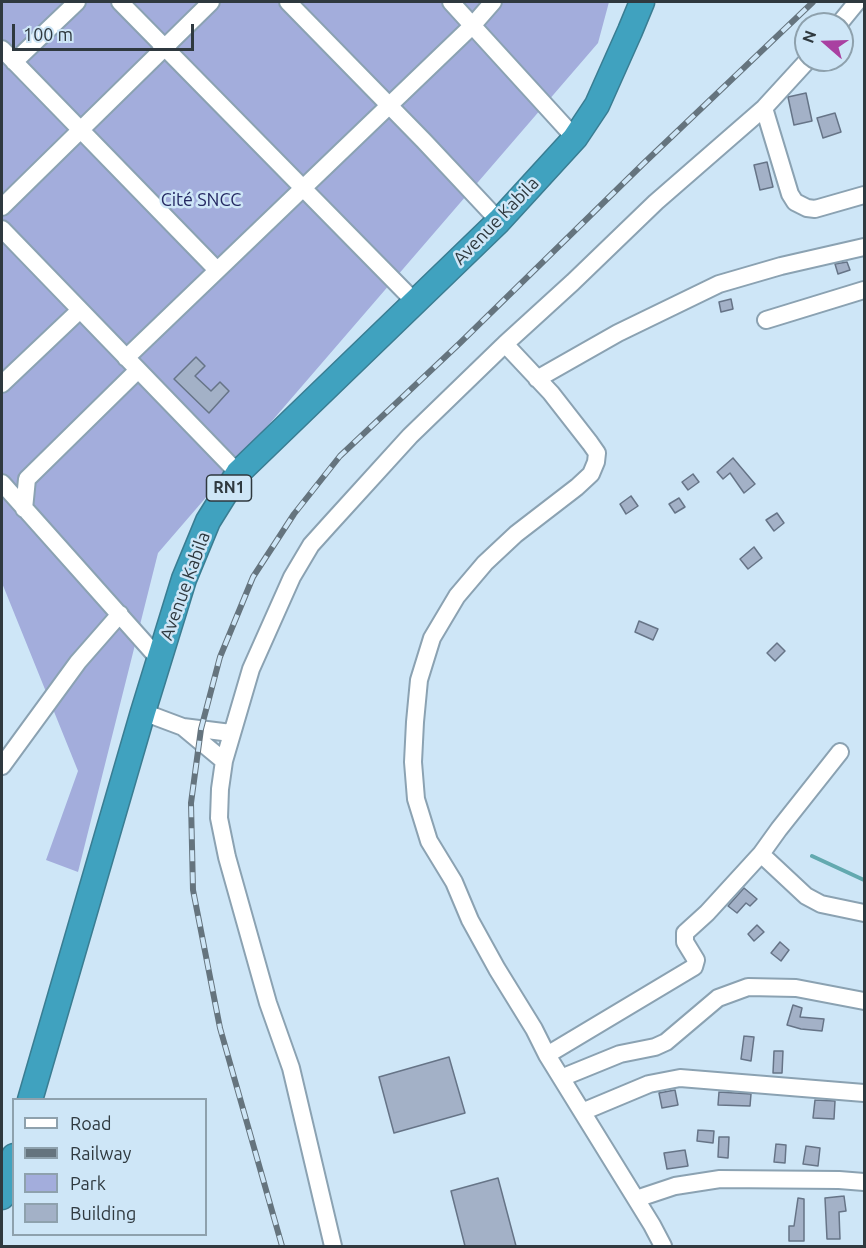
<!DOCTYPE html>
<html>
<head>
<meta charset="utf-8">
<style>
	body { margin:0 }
	#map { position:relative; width:866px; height:1248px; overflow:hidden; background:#cee6f7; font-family:Ubuntu,sans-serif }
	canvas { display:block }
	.frame { position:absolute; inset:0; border:3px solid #2f393f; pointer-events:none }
	.legend { position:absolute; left:12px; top:1098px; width:195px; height:138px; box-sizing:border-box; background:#cee6f7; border:2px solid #8ea1ad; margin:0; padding:8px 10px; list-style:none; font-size:18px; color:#2f393f }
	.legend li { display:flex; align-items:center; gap:12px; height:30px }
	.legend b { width:30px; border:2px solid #8ea1ad }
	.north { position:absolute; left:794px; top:12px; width:60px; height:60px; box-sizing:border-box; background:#cee6f7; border:2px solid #8ea1ad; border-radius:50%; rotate:290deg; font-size:16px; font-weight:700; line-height:24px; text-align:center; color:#2f393f }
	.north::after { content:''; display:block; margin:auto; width:21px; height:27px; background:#a940a1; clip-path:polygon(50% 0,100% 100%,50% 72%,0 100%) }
	.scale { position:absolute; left:12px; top:24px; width:182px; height:27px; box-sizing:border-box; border:3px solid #2f393f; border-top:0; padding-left:8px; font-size:18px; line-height:21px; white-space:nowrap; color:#2f393f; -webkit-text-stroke:4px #cee6f7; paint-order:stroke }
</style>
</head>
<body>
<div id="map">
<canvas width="866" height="1248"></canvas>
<div class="frame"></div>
<ul class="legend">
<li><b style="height:8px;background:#fff"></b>Road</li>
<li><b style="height:8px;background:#65747e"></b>Railway</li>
<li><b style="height:16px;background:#a3addc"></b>Park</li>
<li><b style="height:16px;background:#a3b1c7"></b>Building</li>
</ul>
<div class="north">N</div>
<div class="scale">100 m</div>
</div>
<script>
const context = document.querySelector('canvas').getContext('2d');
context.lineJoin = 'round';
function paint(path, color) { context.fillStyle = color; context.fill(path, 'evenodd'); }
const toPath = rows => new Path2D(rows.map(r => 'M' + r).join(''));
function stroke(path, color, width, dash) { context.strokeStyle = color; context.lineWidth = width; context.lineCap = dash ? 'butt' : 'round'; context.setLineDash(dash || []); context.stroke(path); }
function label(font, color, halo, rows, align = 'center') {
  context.font = font + ' Ubuntu,sans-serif'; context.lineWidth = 5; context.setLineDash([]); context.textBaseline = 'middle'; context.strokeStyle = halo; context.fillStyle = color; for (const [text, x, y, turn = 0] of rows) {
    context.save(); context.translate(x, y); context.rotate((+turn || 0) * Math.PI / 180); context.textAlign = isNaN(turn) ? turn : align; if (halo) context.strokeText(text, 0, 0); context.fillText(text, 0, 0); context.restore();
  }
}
const green = toPath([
	[2,2,609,2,598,43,158,553,78,872,46,860,78,771,2,583]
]);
const stream = toPath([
	[812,856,864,880]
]);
const building = toPath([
	[806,93,812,121,794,125,788,97,806,93],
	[835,113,841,132,823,138,817,118,835,113],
	[767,162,773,187,760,190,754,165,767,162],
	[847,262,850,270,838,274,835,264,847,262],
	[731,299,733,309,721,312,719,302,731,299],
	[196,357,205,366,195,376,211,391,220,382,229,391,209,413,174,379,196,357],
	[733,458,755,484,744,493,730,473,723,479,717,472,733,458],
	[693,474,699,482,688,490,682,482,693,474],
	[631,496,638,506,626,514,620,504,631,496],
	[679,498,685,507,675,513,669,504,679,498],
	[777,513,784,523,774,531,766,520,777,513],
	[754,547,762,558,748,569,740,559,754,547],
	[639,621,658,629,653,640,635,632,639,621],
	[777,643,785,651,775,661,767,653,777,643],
	[744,888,757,899,750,906,746,903,737,913,728,906,744,888],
	[757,925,764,932,754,941,748,934,757,925],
	[780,942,789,950,781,961,771,953,780,942],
	[793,1005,802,1008,800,1017,824,1019,822,1031,801,1029,787,1025,793,1005],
	[744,1036,754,1037,751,1061,741,1059,744,1036],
	[774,1051,783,1051,782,1073,773,1073,774,1051],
	[449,1057,465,1113,394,1133,379,1077,449,1057],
	[675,1090,678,1105,662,1108,659,1093,675,1090],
	[719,1092,751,1094,750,1106,718,1105,719,1092],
	[815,1100,835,1101,834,1119,813,1118,815,1100],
	[698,1130,714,1131,713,1143,697,1141,698,1130],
	[719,1137,729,1137,728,1158,718,1157,719,1137],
	[776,1144,786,1145,785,1163,774,1162,776,1144],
	[806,1146,820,1148,818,1166,803,1164,806,1146],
	[685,1150,688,1166,667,1169,664,1153,685,1150],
	[498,1178,516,1246,465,1246,451,1191,498,1178],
	[844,1196,846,1211,839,1212,840,1239,827,1239,825,1198,844,1196],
	[798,1198,804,1199,804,1241,789,1241,789,1226,794,1226,798,1198]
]);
const minor = toPath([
	[120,2,415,302],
	[288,2,424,141,499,221],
	[451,2,575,138],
	[839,24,857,2],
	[2,49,217,270],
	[14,62,77,2],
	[764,108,790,194,795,202,807,208,815,209,864,195],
	[2,207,211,2],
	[2,229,238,473],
	[766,320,864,290],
	[505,344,551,393,590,443,597,453,596,462,591,474,577,487,516,534,485,563,457,596,432,638,419,680,415,722,413,762,416,799,429,841,454,882,470,920,497,969,534,1029,547,1055,652,1225,663,1246],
	[126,358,472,26,493,2],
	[537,379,618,333,719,284,781,266,864,247],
	[2,384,80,310],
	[2,483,159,659],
	[24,509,27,479,138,370],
	[143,712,183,727,231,733],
	[183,727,224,761],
	[2,766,78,662,120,614],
	[761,854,806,896,821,904,864,913],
	[547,1055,694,967,696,960,685,942,685,933,707,913,761,854,779,829,840,752],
	[561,1078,620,1054,655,1047,666,1042,718,998,748,987,796,988,864,1001],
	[582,1112,649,1084,680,1078,864,1093],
	[636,1199,675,1186,720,1179,839,1180,864,1182],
	[333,1246,291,1068,268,1003,227,857,219,818,220,789,224,761,251,669,292,577,311,545,329,525,410,436,505,344,573,282,656,202,764,108,808,60]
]);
const highway = toPath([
	[30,1100,143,712,184,579,208,521,238,473,499,221,575,138,597,105,630,31,642,2],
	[2,1197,14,1156]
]);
const rail = toPath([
	[282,1246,220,1028,193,890,191,803,201,729,220,657,253,577,294,514,340,456,460,343,644,163,813,2]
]);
const shields = [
	[229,488,45]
];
const shieldNames = [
	["RN1",229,488]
];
const parkNames = [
	["Cité SNCC",201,200]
];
const streetNames = [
	["Avenue Kabila",496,221,-46],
	["Avenue Kabila",185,586,-70]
];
paint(green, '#a3addc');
stroke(stream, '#63a9af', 4);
paint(building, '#a3b1c7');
stroke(building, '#667487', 1.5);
stroke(minor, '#8ba2b2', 20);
stroke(highway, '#3a7d92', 27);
stroke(minor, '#fff', 16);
stroke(highway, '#40a2bf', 24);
stroke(rail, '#65747e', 6);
stroke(rail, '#cee6f7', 4, [11]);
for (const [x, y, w] of shields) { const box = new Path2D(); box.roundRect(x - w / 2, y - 13, w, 26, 4.5); context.fillStyle = '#cee6f7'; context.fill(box); stroke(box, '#2f393f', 1.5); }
label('bold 16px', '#2f393f', null, shieldNames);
label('18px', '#252963', '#cee6f7', parkNames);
label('18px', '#2f393f', '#cee6f7', streetNames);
</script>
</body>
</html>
